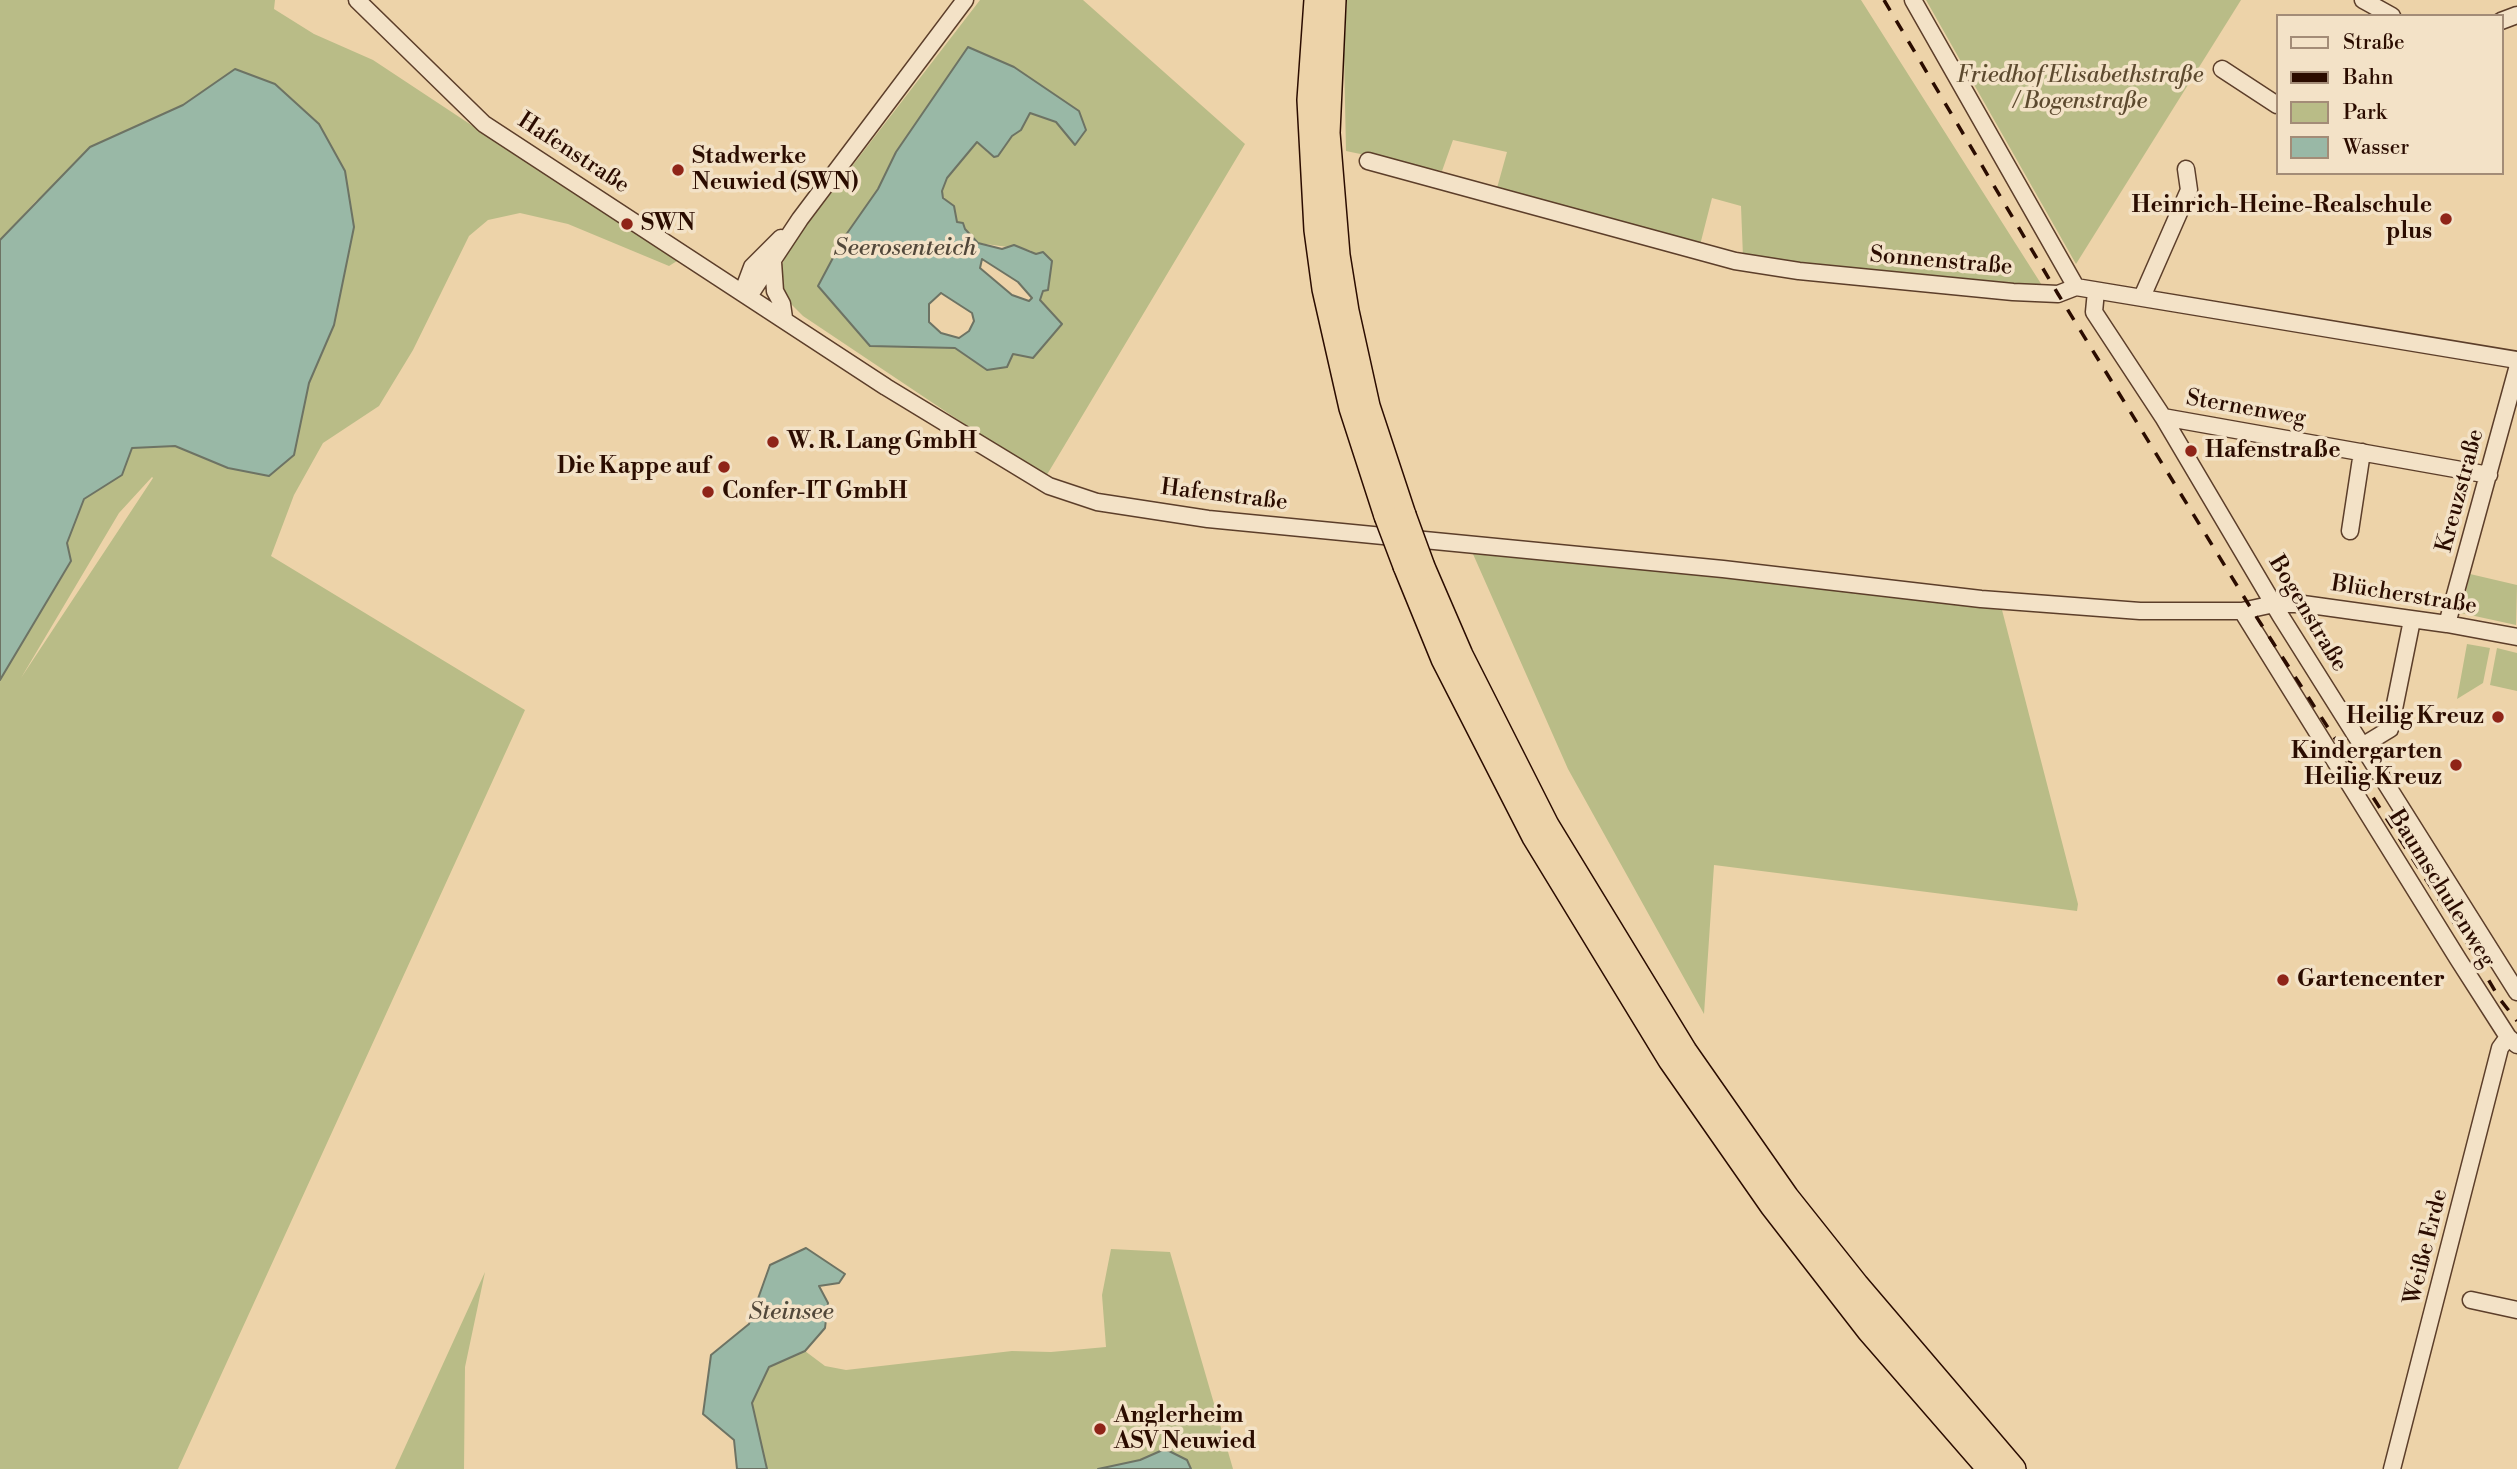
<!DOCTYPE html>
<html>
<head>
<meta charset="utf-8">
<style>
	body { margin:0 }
	#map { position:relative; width:2517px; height:1469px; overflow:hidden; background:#edd3a9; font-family:"Libre Bodoni",serif }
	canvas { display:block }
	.legend { position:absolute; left:2276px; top:14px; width:228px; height:161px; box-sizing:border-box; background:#f3e2c7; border:2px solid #a38c77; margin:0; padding:9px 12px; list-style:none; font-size:21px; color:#2b0c00 }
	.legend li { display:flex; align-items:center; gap:14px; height:35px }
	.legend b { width:35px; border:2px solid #a38c77 }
</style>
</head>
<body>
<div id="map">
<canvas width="2517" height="1469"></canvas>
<ul class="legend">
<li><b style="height:9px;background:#f3e2c7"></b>Straße</li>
<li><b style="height:9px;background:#2b0c00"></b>Bahn</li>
<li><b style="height:19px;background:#b9bc87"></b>Park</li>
<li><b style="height:19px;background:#99b8a6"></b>Wasser</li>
</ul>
</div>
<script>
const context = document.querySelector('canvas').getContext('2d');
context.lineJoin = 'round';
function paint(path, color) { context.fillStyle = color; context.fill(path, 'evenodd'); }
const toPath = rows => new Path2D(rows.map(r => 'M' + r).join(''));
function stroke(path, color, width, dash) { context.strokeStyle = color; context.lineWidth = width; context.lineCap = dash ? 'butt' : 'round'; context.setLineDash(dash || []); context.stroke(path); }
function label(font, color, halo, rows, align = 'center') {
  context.font = font + ' "Libre Bodoni",serif'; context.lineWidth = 7; context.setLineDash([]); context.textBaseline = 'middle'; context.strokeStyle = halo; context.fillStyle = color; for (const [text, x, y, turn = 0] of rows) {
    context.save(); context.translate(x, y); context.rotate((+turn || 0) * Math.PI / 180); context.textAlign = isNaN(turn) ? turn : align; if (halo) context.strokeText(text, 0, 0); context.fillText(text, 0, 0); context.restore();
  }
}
const green = toPath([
	[0,0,275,0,274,9,314,34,373,60,677,261,669,266,568,224,520,213,488,220,469,236,413,350,379,406,323,443,294,495,271,556,525,710,178,1469,0,1469,0,680,71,562,67,543,84,499,122,475,132,448,175,446,228,468,294,455,309,383,334,325,235,69,183,105,145,123,36,201,0,240],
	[152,477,153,478,21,678,119,513],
	[980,0,1083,0,1245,144,1045,478,803,316,772,285,792,244],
	[968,47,1086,130,1074,144,1056,122,1030,112,1021,130,1012,136,998,156,988,153,977,141,947,178,941,191,957,222,978,243,1030,250,1049,267,1050,274,1040,300,1013,354,988,370,955,348,870,346,818,286,843,239,878,189,896,152],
	[1347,0,1861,0,2045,290,1743,257,1741,206,1712,198,1699,249,1497,188,1507,152,1453,140,1442,171,1346,151,1344,54],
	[1926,0,2241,0,2076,264],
	[1473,554,1684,573,2002,610,2078,904,2077,911,1714,865,1704,1014,1568,769],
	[2470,574,2517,585,2516,625,2461,613],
	[2467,644,2490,648,2483,683,2457,699],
	[2497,648,2517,653,2517,691,2490,685],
	[1111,1249,1170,1252,1233,1469,1191,1469,1187,1460,1165,1449,1140,1460,1098,1469,767,1469,752,1403,769,1367,805,1351,825,1366,846,1370,1012,1351,1051,1352,1106,1347,1102,1295],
	[485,1272,465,1367,464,1469,395,1469]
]);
const water = toPath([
	[968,47,1014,67,1079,111,1086,130,1075,145,1056,122,1030,113,1021,130,1012,136,998,156,994,157,977,142,947,178,942,191,943,198,954,206,957,222,963,223,965,229,978,243,1002,249,1014,245,1036,254,1043,252,1052,261,1048,290,1043,291,1040,300,1062,324,1033,358,1013,354,1007,367,987,370,955,348,870,346,818,286,843,239,878,189,896,152,968,47],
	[982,259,1018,282,1032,298,1029,301,1012,295,980,268,982,259],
	[941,293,972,313,974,321,969,331,959,338,941,333,929,322,929,304,941,293],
	[235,69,275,84,319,124,345,171,354,227,334,325,309,383,294,455,269,476,228,468,175,446,132,448,122,475,84,499,67,543,71,561,0,680,0,240,90,147,183,105,235,69],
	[806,1248,845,1274,839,1283,819,1286,828,1303,825,1328,805,1351,769,1367,752,1403,767,1469,737,1469,734,1440,703,1414,711,1355,749,1324,770,1265,806,1248],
	[1165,1449,1187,1460,1191,1469,1098,1469,1140,1460,1165,1449]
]);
const minor = toPath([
	[357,0,484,124,886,387,1049,486,1097,502,1208,519,1723,569,1981,599,2140,611,2242,611,2274,604,2303,604,2447,624,2517,637],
	[1913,0,2076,287],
	[2363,0,2392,16],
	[2501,21,2517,15],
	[2222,69,2277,105],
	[1368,161,1735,261,1799,271,2013,292,2058,294,2076,287,2517,360],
	[773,262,775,291,782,304,784,318],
	[743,291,752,267,781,238],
	[2096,291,2094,312,2163,417,2280,615,2517,992],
	[749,296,800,219,965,0],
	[2142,297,2189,190,2186,169],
	[2163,417,2489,475],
	[2350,531,2362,452],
	[2242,611,2458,959,2508,1037,2517,1045],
	[2447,624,2517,369],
	[2362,746,2390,729,2412,620],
	[2471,1300,2517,1310],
	[2392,1469,2500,1048,2508,1037]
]);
const highway = toPath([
	[1316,0,1309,100,1316,230,1324,289,1351,408,1386,516],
	[1334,0,1328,133,1338,255,1347,311,1368,406,1404,515],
	[1405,566,1443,659,1534,837,1670,1060,1772,1206,1869,1331,1989,1469],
	[1423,567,1461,655,1547,825,1685,1051,1787,1197,1857,1285,2014,1469]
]);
const rail = toPath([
	[1884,0,2058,294,2252,610,2469,946,2499,998,2517,1021]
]);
const highwayBridge = toPath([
	[1404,515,1423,567],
	[1386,516,1405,566]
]);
const markers = [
	[678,170,7,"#8f2418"],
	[2446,219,7,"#8f2418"],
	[627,224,7,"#8f2418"],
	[773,442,7,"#8f2418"],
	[2191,451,7,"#8f2418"],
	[724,467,7,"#8f2418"],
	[708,492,7,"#8f2418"],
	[2498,717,7,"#8f2418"],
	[2456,765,7,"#8f2418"],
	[2283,980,7,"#8f2418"],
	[1100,1429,7,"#8f2418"]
];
const parkNames = [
	["Friedhof Elisabethstraße",2080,76],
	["/ Bogenstraße",2080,102]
];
const streetNames = [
	["Hafenstraße",573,154,33],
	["Sonnenstraße",1941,262,5],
	["Sternenweg",2246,409,10],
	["Kreuzstraße",2461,491,-75],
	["Hafenstraße",1224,496,7],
	["Blücherstraße",2404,596,9],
	["Bogenstraße",2307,614,59],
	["Baumschulenweg",2441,889,58],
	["Weiße Erde",2427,1247,-76]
];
const poiNames = [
	["Stadwerke",692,157],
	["Neuwied (SWN)",692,183],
	["Heinrich-Heine-Realschule",2432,206,"right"],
	["plus",2432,232,"right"],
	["SWN",641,224],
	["W. R. Lang GmbH",787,442],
	["Hafenstraße",2205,451],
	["Die Kappe auf",710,467,"right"],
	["Confer-IT GmbH",722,492],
	["Heilig Kreuz",2484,717,"right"],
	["Kindergarten",2442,752,"right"],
	["Heilig Kreuz",2442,778,"right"],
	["Gartencenter",2297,980],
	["Anglerheim",1114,1416],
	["ASV Neuwied",1114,1442]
];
const waterNames = [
	["Seerosenteich",905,249],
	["Steinsee",791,1313]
];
paint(green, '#b9bc87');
paint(water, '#99b8a6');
stroke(water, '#6d7364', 2);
stroke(minor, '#5c3e2a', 19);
stroke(highway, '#2b0c00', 26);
stroke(minor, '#f3e2c7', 16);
stroke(highway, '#edd3a9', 23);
stroke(rail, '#2b0c00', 3.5, [12, 12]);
stroke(highwayBridge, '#2b0c00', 26, []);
stroke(highwayBridge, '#edd3a9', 23);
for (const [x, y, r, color] of markers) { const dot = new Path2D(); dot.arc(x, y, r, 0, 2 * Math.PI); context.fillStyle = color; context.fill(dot); stroke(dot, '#f3e2c7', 2.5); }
label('italic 23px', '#5d4a2f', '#f3e2c7', parkNames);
label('23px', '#2b0c00', '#f3e2c7', streetNames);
label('bold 23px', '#2b0c00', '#f3e2c7', poiNames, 'left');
label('italic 24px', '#52483a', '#f3e2c7', waterNames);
</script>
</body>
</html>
